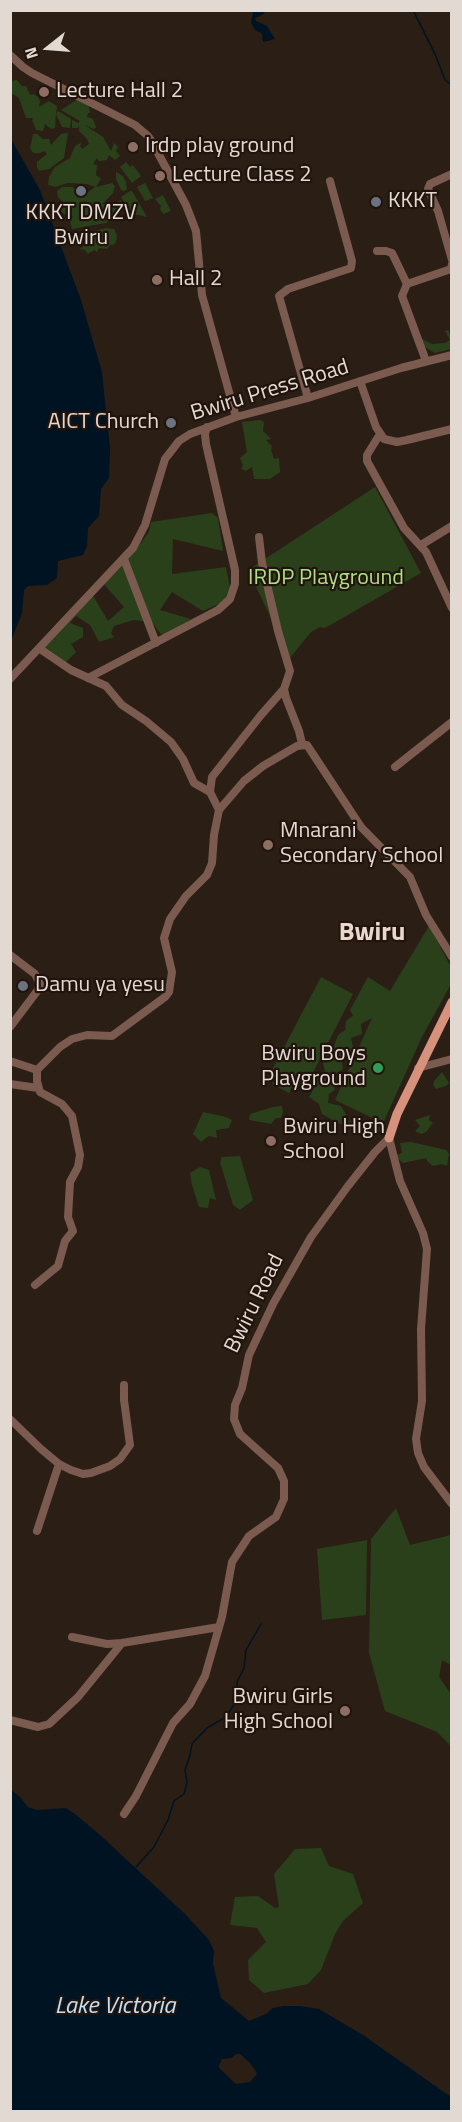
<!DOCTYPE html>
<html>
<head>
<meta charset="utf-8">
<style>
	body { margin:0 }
	#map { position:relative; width:462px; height:2122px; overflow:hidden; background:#2b1e15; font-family:"Titillium Web",sans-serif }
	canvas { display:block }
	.frame { position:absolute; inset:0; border:12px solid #e3d9d3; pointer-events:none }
	.north { position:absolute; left:18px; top:18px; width:60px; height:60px; -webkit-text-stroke:4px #21140c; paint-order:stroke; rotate:253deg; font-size:16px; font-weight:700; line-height:24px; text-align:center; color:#e3d9d3 }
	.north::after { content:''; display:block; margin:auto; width:21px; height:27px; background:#e3d9d3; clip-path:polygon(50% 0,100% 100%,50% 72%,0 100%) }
</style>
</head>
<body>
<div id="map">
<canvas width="462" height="2122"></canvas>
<div class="frame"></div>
<div class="north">N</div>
</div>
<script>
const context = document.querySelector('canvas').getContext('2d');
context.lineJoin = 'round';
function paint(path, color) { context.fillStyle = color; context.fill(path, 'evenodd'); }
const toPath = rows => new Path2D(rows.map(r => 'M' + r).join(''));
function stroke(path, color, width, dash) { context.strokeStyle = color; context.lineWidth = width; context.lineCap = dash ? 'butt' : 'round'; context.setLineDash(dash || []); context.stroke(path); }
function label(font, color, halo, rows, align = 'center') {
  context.font = font + ' "Titillium Web",sans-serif'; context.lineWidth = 4.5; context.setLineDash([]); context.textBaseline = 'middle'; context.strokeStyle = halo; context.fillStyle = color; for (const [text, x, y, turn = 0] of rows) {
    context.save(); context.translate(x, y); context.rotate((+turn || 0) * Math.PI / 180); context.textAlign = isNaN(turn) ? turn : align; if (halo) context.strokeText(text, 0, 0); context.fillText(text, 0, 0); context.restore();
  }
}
const green = toPath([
	[17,80,22,86,26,86,30,95,34,94,38,97,40,101,39,107,49,101,57,106,56,114,58,111,71,119,70,128,62,127,56,114,55,128,51,129,45,124,43,131,36,130,32,120,33,118,26,118,19,98,11,93,11,81],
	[78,99,88,102,90,113,88,113,87,117,93,119,96,127,94,129,85,125,103,137,111,151,114,143,118,147,116,151,120,156,115,160,109,155,107,160,99,161,97,158,93,164,97,165,96,175,101,179,96,187,112,183,115,186,113,193,102,204,116,203,121,200,125,207,121,213,118,212,117,216,106,223,72,229,70,220,73,217,69,213,64,214,61,211,64,203,58,197,57,191,62,187,71,187,88,192,95,187,87,184,67,183,56,187,48,185,49,177,55,167,70,158,75,146,82,142,80,146,82,149,89,144,87,139,79,131,79,125,78,128,72,128,72,120,78,123,80,121,61,110],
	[68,133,64,158,49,169,39,171,37,167,37,162,47,154,44,151,40,153,33,153,30,148,33,134,37,134,43,139,49,139,51,145,61,134],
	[126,162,130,167,133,165,141,176,132,183,120,167],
	[116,172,123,176,126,182,127,189,124,191,121,190,116,179],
	[145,183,153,198,145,201,137,187],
	[130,191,132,191,147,217,125,212,127,207,121,197],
	[163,195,171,211,163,214,160,209,161,206,155,199],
	[106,228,114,229,117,235,116,242,112,246,111,244,107,249,99,248,97,252,94,250,88,254,85,250,79,249,93,240,86,239,82,234],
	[448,330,451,337,451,349,435,353,425,347,422,342,422,339,432,344,445,343,450,340,445,331],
	[260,420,264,422,263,431,271,439,266,440,272,446,271,450,274,459,279,458,280,472,270,479,254,479,252,467,246,471,241,469,243,465,240,458,247,452,242,422],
	[375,487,421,573,325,628,320,627,311,632,290,658,248,570],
	[212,513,218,518,223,551,173,539,172,574,226,567,232,598,203,611,172,592,160,610,191,619,163,637,152,622,134,620,114,626,111,633,114,637,99,642,90,625,76,616,70,623,83,628,83,637,71,644,76,652,66,662,43,648,92,594,108,621,124,607,102,582,137,548,149,532,151,522],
	[429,926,451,967,451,984,422,1037,383,1123,335,1100,372,1018,361,1024,362,1034,351,1038,354,1052,342,1062,343,1069,331,1077,335,1090,329,1094,328,1103,341,1106,346,1114,347,1126,338,1123,322,1114,319,1104,309,1097,314,1088,315,1078,325,1071,322,1059,333,1049,338,1035,345,1030,346,1021,353,1016,350,1010,368,977,390,991],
	[321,977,353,994,305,1088,272,1070],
	[442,1072,449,1083,446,1086,436,1089,433,1085,434,1081],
	[276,1075,293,1084,289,1093,272,1084],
	[282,1106,283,1112,281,1118,276,1118,271,1124,249,1120,250,1114,273,1107],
	[203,1112,226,1117,232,1120,229,1128,216,1130,217,1138,209,1136,201,1142,193,1134],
	[430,1115,429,1120,433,1123,426,1132,421,1134,415,1131,420,1126,415,1120],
	[358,1117,362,1124,366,1121,371,1125,379,1126,383,1129,379,1132,357,1128,348,1122],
	[411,1142,446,1150,449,1154,447,1166,442,1164,433,1166,427,1161,426,1158,403,1163,395,1156,402,1153,400,1143],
	[240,1156,253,1200,240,1210,233,1205,220,1162,222,1157],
	[200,1167,209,1170,216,1200,210,1198,208,1208,199,1207,192,1185,190,1173],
	[396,1508,410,1545,451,1535,451,1665,442,1660,439,1677,451,1694,451,1746,437,1732,385,1711,369,1653,371,1539],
	[367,1540,366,1615,322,1620,317,1549],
	[321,1848,329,1866,353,1874,363,1903,343,1921,335,1934,321,1970,308,1984,264,1993,249,1980,248,1960,266,1942,257,1928,230,1925,235,1897,258,1896,275,1908,279,1907,274,1874,295,1849]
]);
const water = toPath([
	[253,11,266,11,262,15,255,18,256,21,267,26,275,39,263,42,262,33,256,31,251,23],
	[11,139,40,190,81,300,102,372,110,449,109,478,101,489,99,516,88,528,87,546,83,555,58,561,57,578,47,585,28,586,24,590,22,613,11,641],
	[11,1790,20,1797,28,1807,37,1810,66,1808,75,1814,100,1835,184,1913,209,1940,214,1951,213,1964,221,1998,249,2021,266,2014,273,2008,283,2006,300,2006,319,2009,363,2035,451,2097,451,2111,11,2111],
	[236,2054,240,2054,249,2062,255,2070,257,2074,250,2082,236,2084,219,2068,219,2065,222,2059,232,2058]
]);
const stream = toPath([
	[413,10,435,54,445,80,452,85],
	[136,1867,154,1847,168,1820,174,1801,184,1794,187,1782,185,1770,190,1755,192,1744,207,1728,226,1717,237,1700,237,1682,244,1668,246,1650,261,1624]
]);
const minor = toPath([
	[10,55,23,67,32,73,135,125,148,136,152,142,186,205,196,231,202,295,236,417],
	[452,174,430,184,428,189,438,211,452,260],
	[377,251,386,251,392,253,407,284],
	[426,361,402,296,407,284,451,269,452,264],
	[360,381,376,427,384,439,397,442,407,440,452,429],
	[308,398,279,296,288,289,351,268,352,261,330,181],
	[380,434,367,455,367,461,404,528,426,552,452,608],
	[259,537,262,563,278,631,290,671,284,689,286,698,299,731,302,744],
	[421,545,452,526],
	[124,559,156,643],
	[40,649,71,670,106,686,122,705,146,721,171,742,183,759,194,783,210,792],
	[88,678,218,610,230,599,235,584,235,570,206,444,205,434,207,427],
	[10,679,133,548,145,525,165,459,179,441,190,434,236,417,308,398,401,368,452,355],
	[395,767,452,722],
	[219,810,210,792,212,777,261,715,284,689],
	[10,955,35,974,41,986,10,1027],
	[10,1061,37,1070],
	[418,1068,452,1059],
	[10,1084,38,1088],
	[389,1138,400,1181,423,1233,427,1249,421,1329,422,1401,416,1439,418,1453,424,1467,452,1504],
	[35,1285,58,1266,65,1241,73,1231,68,1217,70,1182,78,1167,80,1155,72,1116,62,1104,40,1092,37,1081,37,1070,60,1047,72,1039,87,1035,112,1036,165,997,169,992,172,972,164,938,170,919,186,896,207,875,212,863,214,835,219,810,244,781,263,766,297,746,307,745,361,827,410,877,426,915,452,957],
	[10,1419,41,1449,59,1464,71,1470,83,1474,91,1473,110,1466,120,1459,130,1445,124,1400,124,1385],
	[37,1531,59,1464],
	[72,1637,107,1644,122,1643,219,1627],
	[10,1720,38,1727,49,1724,78,1697,122,1643],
	[124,1814,136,1796,173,1723,190,1704,205,1676,222,1617,232,1562,249,1536,276,1517,284,1499,284,1481,278,1468,240,1434,234,1419,235,1405,242,1388,249,1355,273,1304,311,1237,348,1186,375,1152,389,1138]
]);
const major = toPath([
	[389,1138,397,1114,452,1002]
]);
const markers = [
	[44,92,6,"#8d6e63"],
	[133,147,6,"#8d6e63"],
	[160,176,6,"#8d6e63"],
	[81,191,6,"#6b7280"],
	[376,202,6,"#6b7280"],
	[157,280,6,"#8d6e63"],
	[171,423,6,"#6b7280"],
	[268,845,6,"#8d6e63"],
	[23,986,6,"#6b7280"],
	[378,1068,6,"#2e9e5b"],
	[271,1141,6,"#8d6e63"],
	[345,1711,6,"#8d6e63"]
];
const poiNames = [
	["Lecture Hall 2",56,92],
	["Irdp play ground",145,147],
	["Lecture Class 2",172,176],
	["KKKT",388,202],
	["KKKT DMZV",81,214,"center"],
	["Bwiru",81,239,"center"],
	["Hall 2",169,280],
	["AICT Church",159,423,"right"],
	["Mnarani",280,832],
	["Secondary School",280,857],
	["Damu ya yesu",35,986],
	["Bwiru Boys",366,1055,"right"],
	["Playground",366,1080,"right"],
	["Bwiru High",283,1128],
	["School",283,1153],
	["Bwiru Girls",333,1698,"right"],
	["High School",333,1723,"right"]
];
const streetNames = [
	["Bwiru Press Road",270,391,-17],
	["Bwiru Road",255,1304,-64]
];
const parkNames = [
	["IRDP Playground",326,579]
];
const waterNames = [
	["Lake Victoria",115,2007]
];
const quarterNames = [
	["Bwiru",372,934]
];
paint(green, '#2a401a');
paint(water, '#001322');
stroke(stream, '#001322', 1.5);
stroke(minor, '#7b5a50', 8);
stroke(major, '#d7927e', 9);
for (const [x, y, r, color] of markers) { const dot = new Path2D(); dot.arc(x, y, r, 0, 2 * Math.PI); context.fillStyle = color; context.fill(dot); stroke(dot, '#21140c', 2); }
label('22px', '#e3d9d3', '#21140c', poiNames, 'left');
label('22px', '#e3d9d3', '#21140c', streetNames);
label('22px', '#aae083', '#21140c', parkNames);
label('italic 24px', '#bee1fd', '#21140c', waterNames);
label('bold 26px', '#e9d7cb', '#21140c', quarterNames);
</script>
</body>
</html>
